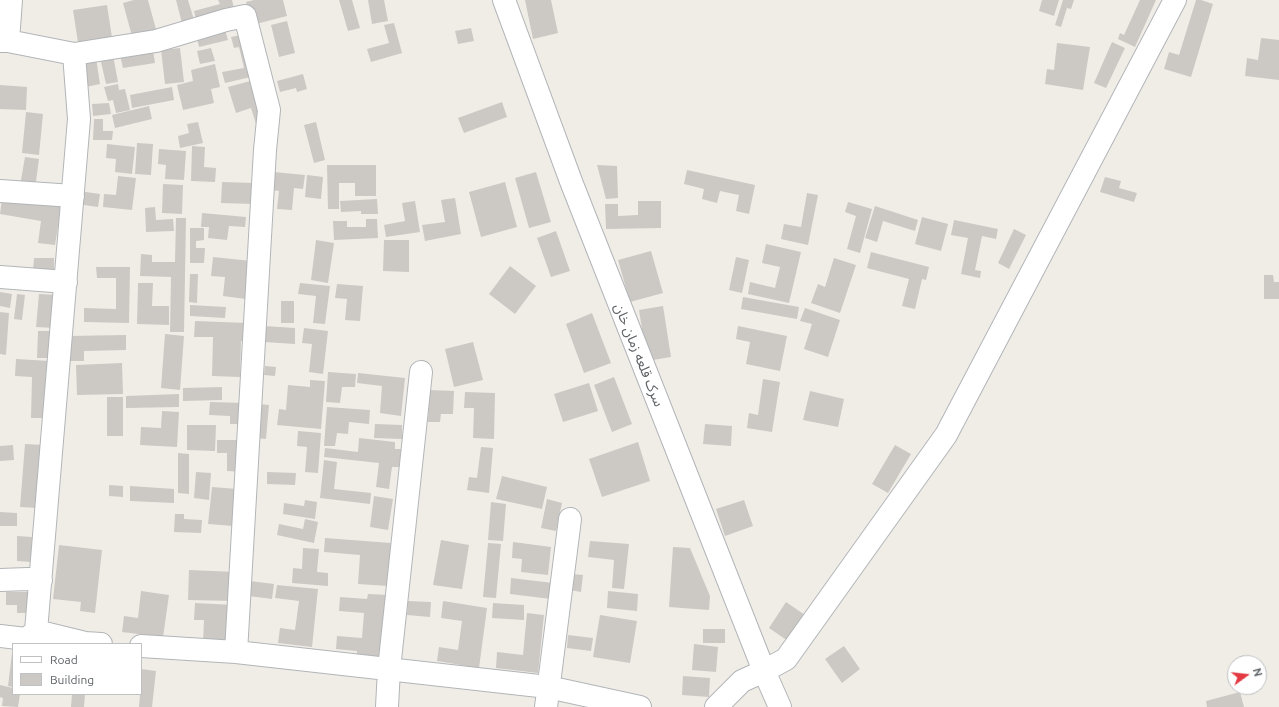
<!DOCTYPE html>
<html>
<head>
<meta charset="utf-8">
<style>
	body { margin:0 }
	#map { position:relative; width:1279px; height:707px; overflow:hidden; background:#f0ede7; font-family:Ubuntu,sans-serif }
	canvas { display:block }
	.legend { position:absolute; left:12px; top:643px; width:130px; height:52px; box-sizing:border-box; background:#fff; border:1px solid #bfc1c2; margin:0; padding:5px 7px; list-style:none; font-size:12px; color:#5e6366 }
	.legend li { display:flex; align-items:center; gap:8px; height:20px }
	.legend b { width:20px; border:1px solid #bfc1c2 }
	.north { position:absolute; left:1227px; top:655px; width:40px; height:40px; box-sizing:border-box; background:#fff; border:1px solid #bfc1c2; border-radius:50%; rotate:75deg; font-size:11px; font-weight:700; line-height:16px; text-align:center; color:#5e6366 }
	.north::after { content:''; display:block; margin:auto; width:14px; height:18px; background:#e33a43; clip-path:polygon(50% 0,100% 100%,50% 72%,0 100%) }
</style>
</head>
<body>
<div id="map">
<canvas width="1279" height="707"></canvas>
<ul class="legend">
<li><b style="height:5px;background:#fff"></b>Road</li>
<li><b style="height:11px;background:#ccc8c4"></b>Building</li>
</ul>
<div class="north">N</div>
</div>
<script>
const context = document.querySelector('canvas').getContext('2d');
context.lineJoin = 'round';
function paint(path, color) { context.fillStyle = color; context.fill(path, 'evenodd'); }
const toPath = rows => new Path2D(rows.map(r => 'M' + r).join(''));
function stroke(path, color, width, dash) { context.strokeStyle = color; context.lineWidth = width; context.lineCap = dash ? 'butt' : 'round'; context.setLineDash(dash || []); context.stroke(path); }
function label(font, color, halo, rows, align = 'center') {
  context.font = font + ' Ubuntu,"Noto Sans Arabic",sans-serif'; context.lineWidth = 3; context.setLineDash([]); context.textBaseline = 'middle'; context.strokeStyle = halo; context.fillStyle = color; for (const [text, x, y, turn = 0] of rows) {
    context.save(); context.translate(x, y); context.rotate((+turn || 0) * Math.PI / 180); context.textAlign = isNaN(turn) ? turn : align; if (halo) context.strokeText(text, 0, 0); context.fillText(text, 0, 0); context.restore();
  }
}
const building = toPath([
	[134,0,148,0,157,33,133,40,123,3],
	[176,0,188,0,195,23,183,27],
	[218,0,232,0,235,13,197,24,194,11,220,4],
	[254,0,283,0,287,16,252,25,246,2],
	[339,0,352,0,360,28,348,31],
	[368,0,384,0,388,21,372,24],
	[525,0,551,0,558,33,533,39],
	[1042,0,1059,0,1054,16,1039,11],
	[1063,0,1074,0,1071,9,1067,8,1061,27,1055,25],
	[1140,0,1156,0,1135,47,1118,39,1120,33,1124,35],
	[1196,0,1201,0,1213,4,1191,77,1164,69,1169,52,1179,55],
	[107,5,113,44,79,49,73,10],
	[287,21,295,53,279,57,271,25],
	[394,23,402,53,371,62,367,49,389,43,384,25],
	[224,27,228,40,199,47,196,34],
	[471,28,474,41,458,44,455,31],
	[246,34,255,76,225,83,222,72,244,68,239,47,234,48,231,37],
	[1261,38,1279,40,1279,80,1245,76,1247,58,1258,60],
	[1112,42,1125,48,1106,88,1094,83],
	[1057,43,1090,47,1083,90,1045,84,1047,69,1054,70],
	[180,48,184,82,165,84,161,50],
	[211,48,215,61,200,64,197,51],
	[112,50,118,82,106,84,99,53],
	[153,50,155,63,123,68,120,55],
	[96,58,100,84,86,87,81,61],
	[215,64,220,87,211,89,214,103,183,110,177,85,193,81,191,70],
	[303,74,307,89,297,92,296,88,280,92,277,81],
	[254,80,266,121,256,124,251,108,236,113,228,87],
	[118,84,119,90,125,89,130,110,116,113,113,100,108,101,104,87],
	[0,85,27,87,26,110,0,109],
	[172,87,174,100,132,108,130,95],
	[502,102,507,117,464,133,458,118],
	[109,103,111,114,93,116,92,104],
	[149,106,152,119,115,128,112,115],
	[26,112,43,114,39,155,22,153],
	[94,119,103,119,103,131,113,131,112,140,93,140],
	[198,122,203,143,180,148,178,136,189,133,187,124],
	[316,122,325,160,314,163,304,125],
	[137,143,153,144,151,175,135,174],
	[107,144,135,147,132,174,115,172,116,159,106,158],
	[192,146,205,147,204,167,216,168,215,182,191,181],
	[159,149,186,151,184,180,165,179,166,165,158,164],
	[25,157,39,159,35,189,20,186],
	[327,165,376,165,376,196,355,196,355,183,339,183,339,209,328,209],
	[597,165,617,166,618,198,606,199],
	[687,170,755,185,749,214,736,211,739,195,720,191,717,203,702,199,704,189,684,184],
	[274,172,305,175,303,189,294,188,292,210,277,209,279,191,272,190],
	[536,172,551,222,529,228,515,178],
	[307,175,323,177,321,199,305,197],
	[118,176,136,178,132,210,103,207,104,194,116,195],
	[1105,177,1121,181,1119,188,1137,193,1134,202,1100,192],
	[222,182,254,183,254,204,221,203],
	[505,182,517,227,481,237,469,192],
	[163,184,183,185,182,214,162,213],
	[79,191,100,194,98,207,77,204],
	[807,193,818,195,808,245,781,239,784,224,801,227],
	[455,198,461,234,425,241,422,225,445,222,441,200],
	[2,199,61,207,55,245,38,243,41,221,0,214],
	[377,199,378,214,361,214,361,211,341,212,340,201],
	[415,201,420,232,386,237,384,225,405,221,402,203],
	[638,201,661,201,661,228,606,229,605,204,618,204,618,216,638,215],
	[848,202,872,209,860,253,847,249,856,216,845,212],
	[875,206,918,220,915,231,883,221,877,242,865,238],
	[155,207,156,220,173,219,174,231,146,232,145,208],
	[202,213,246,217,245,227,229,226,227,240,208,238,209,227,201,227],
	[922,217,948,224,941,251,915,244],
	[176,218,186,218,184,332,170,332,171,277,140,276,141,254,152,255,152,262,175,262],
	[366,219,377,219,378,238,334,240,333,221,347,221,347,227,366,227],
	[954,220,998,229,996,239,982,236,975,270,981,271,980,278,961,274,968,238,951,235],
	[190,228,204,228,204,240,196,241,196,248,205,248,204,263,190,263],
	[1014,229,1026,235,1009,269,998,263],
	[556,231,570,271,551,277,537,238],
	[316,240,334,243,328,283,311,280],
	[384,240,409,240,409,272,383,271],
	[766,244,801,252,789,303,748,294,750,282,775,288,780,267,762,263],
	[651,251,663,293,630,302,618,260],
	[871,252,929,267,926,280,922,279,915,309,902,306,909,279,867,268],
	[213,257,251,261,246,299,223,296,225,277,211,276],
	[736,257,749,260,742,293,729,290],
	[34,258,54,258,54,270,33,270],
	[834,258,856,265,840,313,811,303,818,284,825,287],
	[510,266,536,286,515,314,489,294],
	[96,267,130,267,129,323,84,322,84,308,116,309,116,278,97,278],
	[190,274,198,274,197,303,189,302],
	[1264,275,1273,275,1274,282,1279,282,1279,299,1264,299],
	[138,283,153,283,152,306,169,306,169,325,137,324],
	[300,283,330,286,325,324,313,323,316,296,298,294],
	[337,284,363,286,360,321,345,320,347,299,335,298],
	[0,292,12,294,10,308,0,306],
	[17,294,25,295,22,320,14,319],
	[39,294,57,295,54,328,36,327],
	[743,297,799,307,797,319,741,309],
	[281,301,294,301,294,323,281,323],
	[190,305,226,307,225,318,190,316],
	[663,306,671,357,647,361,639,310],
	[805,308,840,320,828,357,804,349,812,324,800,321],
	[0,312,9,313,6,355,0,354],
	[592,313,611,363,584,373,566,324],
	[195,321,248,323,247,341,241,341,240,377,212,376,213,337,194,337],
	[264,326,295,328,295,344,264,342],
	[738,326,787,336,780,371,746,364,750,342,736,339],
	[304,328,328,331,323,374,309,372,312,344,302,343],
	[38,331,53,331,52,358,37,358],
	[165,334,184,336,180,390,161,388],
	[126,335,126,350,84,351,84,361,69,361,69,336],
	[473,342,483,380,454,387,445,349],
	[16,359,50,361,48,418,31,418,32,377,15,376],
	[122,363,123,394,77,395,76,365],
	[265,366,276,367,275,376,264,375],
	[328,372,356,374,355,387,342,387,340,403,326,402],
	[358,373,405,378,401,416,380,413,382,386,357,383],
	[614,377,632,424,612,432,594,385],
	[763,379,780,382,772,432,747,428,749,413,758,415],
	[310,380,325,381,321,429,277,425,279,409,286,410,288,385,310,387],
	[589,383,598,411,563,422,554,394],
	[222,387,222,400,183,401,183,388],
	[430,390,454,391,453,414,441,414,440,422,428,422],
	[810,391,844,399,838,427,803,420],
	[465,392,495,393,494,439,473,438,474,408,464,408],
	[179,394,179,407,126,408,126,396],
	[107,397,123,397,123,436,107,436],
	[210,402,244,403,243,424,230,424,230,416,209,415],
	[259,404,269,405,266,439,256,438],
	[327,407,370,410,369,424,349,422,348,434,337,433,335,446,324,446],
	[162,411,179,412,177,447,140,445,141,427,161,428],
	[375,424,402,425,402,439,374,438],
	[705,424,732,426,731,446,703,444],
	[187,425,216,425,215,451,187,450],
	[298,431,321,433,318,473,305,472,307,447,297,446],
	[359,438,395,442,395,449,401,449,399,467,392,467,389,489,376,487,379,463,324,457,325,448,358,452],
	[217,440,244,440,243,472,227,471,227,453,217,453],
	[638,442,650,481,602,497,589,459],
	[25,444,43,445,38,508,20,507],
	[13,445,14,460,0,461,0,446],
	[895,445,911,454,888,493,872,484],
	[481,447,493,448,489,493,467,490,469,477,477,478],
	[178,453,189,454,189,494,178,493],
	[324,460,337,462,334,489,371,493,370,504,320,498],
	[196,472,211,473,209,500,194,498],
	[267,472,296,473,295,485,267,484],
	[502,476,547,487,542,509,496,499],
	[109,485,123,486,123,497,109,496],
	[130,486,174,489,174,503,130,501],
	[212,487,237,489,234,526,208,524],
	[374,496,393,499,388,530,370,527],
	[547,499,562,503,556,531,541,528],
	[305,500,317,502,315,519,283,514,284,503,304,506],
	[744,500,753,526,725,536,716,509],
	[491,502,506,504,503,541,488,540],
	[0,512,17,513,17,526,0,526],
	[175,514,184,514,184,519,202,520,201,533,174,532],
	[305,519,318,522,314,543,277,535,279,524,303,529],
	[17,536,32,537,31,562,17,561],
	[325,538,391,543,388,586,358,584,360,555,324,552],
	[441,540,469,545,462,589,433,585],
	[590,541,629,544,624,589,612,588,614,560,588,557],
	[513,542,551,547,548,575,521,572,522,559,512,558],
	[488,543,501,544,496,598,483,597],
	[59,545,102,550,95,613,80,611,81,602,53,599],
	[673,547,690,548,710,596,709,610,669,607],
	[303,548,319,549,317,572,328,573,328,586,292,583,293,568,302,569],
	[189,570,237,572,236,601,188,600],
	[572,574,583,575,581,592,570,590],
	[511,578,553,583,551,599,510,594],
	[250,581,274,584,272,599,249,596],
	[277,585,318,589,312,647,278,643,280,628,295,630,299,601,275,598],
	[141,591,169,595,163,637,122,632,124,616,138,618],
	[608,591,638,594,637,611,607,608],
	[6,592,29,592,29,613,17,613,17,605,6,605],
	[368,594,389,595,383,658,357,656,357,651,336,649,337,636,362,638,364,613,339,611,340,597,367,599],
	[408,601,431,602,430,617,407,615],
	[443,601,487,608,479,668,437,661,439,647,458,650,462,621,441,618],
	[786,602,805,615,788,641,769,628],
	[195,603,234,605,232,645,203,643,204,620,194,620],
	[493,603,524,605,524,620,492,618],
	[527,613,544,615,538,673,496,668,497,652,523,655],
	[600,615,637,621,630,663,593,657],
	[703,629,725,629,725,643,703,643],
	[568,635,593,638,591,651,567,648],
	[694,644,718,647,716,672,692,670],
	[844,646,860,669,842,683,825,659],
	[12,653,13,653,13,687,8,686],
	[141,669,156,671,152,707,139,707,140,694,141,694],
	[683,676,710,678,709,697,682,695],
	[0,685,13,688,13,694,20,694,18,707,2,706,3,698,0,697],
	[1240,692,1244,707,1207,707,1206,701],
	[72,694,85,694,84,707,71,707]
]);
const minor = toPath([
	[504,0,572,184,764,671,780,707],
	[0,41,8,41,74,54,156,41,226,20,245,16,269,110,265,150,236,652],
	[8,41,11,0],
	[74,54,79,119,36,631,85,643,101,644],
	[0,191,73,196],
	[0,277,66,282],
	[0,580,28,579,41,580],
	[0,636,26,639,36,631],
	[141,646,236,652,548,687,640,707],
	[387,707,389,669,421,372],
	[546,707,570,519],
	[716,707,742,681,764,671,786,659,946,435,1175,0]
]);
const streetNames = [
	["سرک قلعه زمان خان",639,355,68]
];
paint(building, '#ccc8c4');
stroke(minor, '#b2b5b8', 24);
stroke(minor, '#fff', 22);
label('14px', '#5e6366', '#fff', streetNames);
</script>
</body>
</html>
